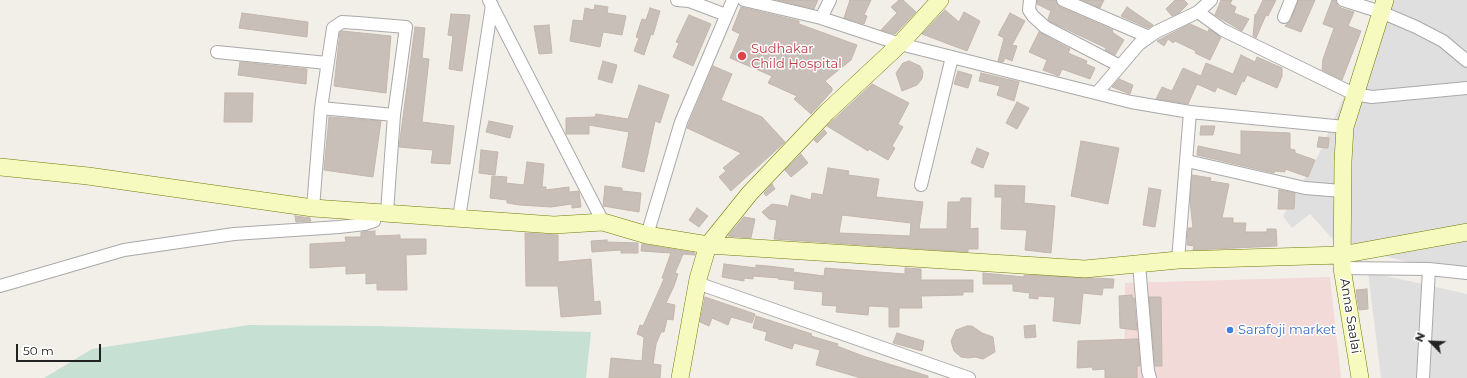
<!DOCTYPE html>
<html>
<head>
<meta charset="utf-8">
<style>
	body { margin:0 }
	#map { position:relative; width:1467px; height:378px; overflow:hidden; background:#f2efe9; font-family:Montserrat,sans-serif }
	canvas { display:block }
	.north { position:absolute; left:1411px; top:322px; width:40px; height:40px; -webkit-text-stroke:3px #fff; paint-order:stroke; rotate:294deg; font-size:11px; font-weight:700; line-height:16px; text-align:center; color:#222 }
	.north::after { content:''; display:block; margin:auto; width:14px; height:18px; background:#222; clip-path:polygon(50% 0,100% 100%,50% 72%,0 100%) }
	.scale { position:absolute; left:16px; top:344px; width:85px; height:18px; box-sizing:border-box; border:2px solid #222; border-top:0; padding-left:5px; font-size:12px; line-height:14px; white-space:nowrap; color:#222; -webkit-text-stroke:3px #fff; paint-order:stroke }
</style>
</head>
<body>
<div id="map">
<canvas width="1467" height="378"></canvas>
<div class="north">N</div>
<div class="scale">50 m</div>
</div>
<script>
const context = document.querySelector('canvas').getContext('2d');
context.lineJoin = 'round';
function paint(path, color) { context.fillStyle = color; context.fill(path, 'evenodd'); }
const toPath = rows => new Path2D(rows.map(r => 'M' + r).join(''));
function stroke(path, color, width, dash) { context.strokeStyle = color; context.lineWidth = width; context.lineCap = dash ? 'butt' : 'round'; context.setLineDash(dash || []); context.stroke(path); }
function label(font, color, halo, rows, align = 'center') {
  context.font = font + ' Montserrat,sans-serif'; context.lineWidth = 3; context.setLineDash([]); context.textBaseline = 'middle'; context.strokeStyle = halo; context.fillStyle = color; for (const [text, x, y, turn = 0] of rows) {
    context.save(); context.translate(x, y); context.rotate((+turn || 0) * Math.PI / 180); context.textAlign = isNaN(turn) ? turn : align; if (halo) context.strokeText(text, 0, 0); context.fillText(text, 0, 0); context.restore();
  }
}
const residential = toPath([
	[1386,0,1467,0,1467,276,1338,245,1310,214,1292,228,1283,216,1318,156],
	[1368,272,1467,294,1467,378,1381,378]
]);
const commercial = toPath([
	[1330,277,1341,378,1124,378,1125,283]
]);
const wetland = toPath([
	[249,325,376,326,591,332,586,378,44,378,92,349]
]);
const building = toPath([
	[777,0,818,0,814,9,777,0],
	[850,0,871,0,864,15,867,16,864,24,844,18,850,0],
	[899,0,903,0,916,12,895,34,881,30,897,13,891,7,899,0],
	[1037,0,1056,0,1060,7,1113,30,1112,32,1124,40,1115,55,1105,50,1106,48,1049,21,1048,19,1051,11,1037,4,1037,0],
	[1082,0,1104,0,1100,8,1082,0],
	[1175,0,1184,0,1188,4,1179,13,1172,16,1166,9,1175,0],
	[1221,0,1232,0,1230,4,1236,7,1234,13,1249,19,1242,31,1215,15,1221,0],
	[1263,0,1276,0,1268,16,1266,15,1256,38,1253,36,1255,14,1256,15,1263,0],
	[1298,0,1315,0,1301,32,1285,26,1291,20,1298,0],
	[1332,0,1336,0,1337,5,1341,8,1354,12,1348,26,1361,31,1342,80,1322,70,1323,59,1334,28,1323,24,1332,0],
	[595,5,608,7,607,13,626,16,622,35,603,32,600,47,570,41,573,20,583,21,585,8,594,10,595,5],
	[741,7,799,21,799,24,857,45,851,60,825,81,832,88,832,91,811,114,794,99,797,96,768,83,772,76,730,58,740,34,732,30,741,7],
	[1127,7,1153,25,1148,28,1121,16,1127,7],
	[650,8,660,11,653,35,651,34,644,55,634,51,639,38,636,37,642,19,646,20,650,8],
	[945,10,959,22,964,12,980,21,967,51,922,34,945,10],
	[242,13,308,22,307,37,239,28,242,13],
	[1010,13,1025,21,1012,45,1017,46,1012,61,1005,58,1003,62,998,61,1004,38,998,35,1010,13],
	[451,14,470,15,462,71,449,69,453,36,448,35,451,14],
	[689,15,711,24,693,66,673,57,679,43,676,42,689,15],
	[1190,24,1208,32,1209,29,1221,37,1210,60,1195,53,1196,51,1175,41,1173,43,1168,39,1164,46,1157,41,1190,24],
	[549,25,552,53,539,54,534,26,549,25],
	[415,27,425,28,422,58,429,59,422,122,454,126,450,164,431,163,433,150,399,147,415,27],
	[342,31,391,36,386,93,334,86,340,32,342,31],
	[1039,32,1070,49,1068,53,1087,61,1086,64,1095,68,1090,79,1062,69,1059,76,1043,70,1047,60,1029,52,1039,32],
	[1241,55,1255,62,1257,57,1282,68,1282,76,1277,88,1247,75,1244,82,1242,81,1236,95,1217,87,1215,92,1197,84,1188,104,1156,99,1162,87,1172,91,1183,68,1201,76,1206,63,1233,74,1241,55],
	[603,61,617,65,612,83,598,79,603,61],
	[909,61,920,66,923,72,922,79,917,85,902,91,896,73,903,63,909,61],
	[240,62,307,69,306,84,238,75,240,62],
	[713,66,732,74,721,100,762,117,785,142,731,191,719,177,726,171,723,168,741,153,687,128,713,66],
	[958,71,972,75,968,88,954,84,958,71],
	[981,73,1019,82,1014,101,997,95,1000,86,979,81,981,73],
	[1119,79,1133,85,1130,94,1112,87,1119,79],
	[872,84,909,103,898,124,903,127,892,146,895,148,888,160,869,149,868,151,827,126,872,84],
	[639,85,669,95,660,123,655,121,644,172,622,167,629,132,589,125,589,134,566,134,566,118,595,117,596,114,628,119,639,85],
	[225,93,253,93,252,122,224,122,225,93],
	[1017,102,1029,108,1017,129,1006,123,1017,102],
	[329,117,381,121,373,177,324,170,329,117],
	[489,121,513,126,510,138,486,132,489,121],
	[1201,126,1215,126,1213,135,1200,135,1201,126],
	[824,130,827,133,817,143,814,140,824,130],
	[1241,131,1290,133,1290,149,1295,150,1295,153,1315,160,1308,177,1285,169,1285,172,1275,171,1274,173,1197,155,1198,146,1241,155,1241,131],
	[1319,137,1329,138,1328,148,1317,147,1319,137],
	[1081,141,1119,148,1108,204,1071,196,1081,141],
	[977,148,989,153,983,168,971,163,977,148],
	[481,150,498,152,495,175,479,173,481,150],
	[801,154,808,163,791,177,785,170,801,154],
	[527,162,544,164,542,187,546,187,546,190,569,187,569,192,579,191,581,207,572,208,572,204,551,207,520,205,507,203,507,200,490,198,492,176,507,177,506,183,524,185,527,162],
	[828,168,849,171,848,175,879,179,876,197,923,202,919,229,947,229,948,202,960,202,961,198,971,198,970,229,978,228,978,249,968,249,968,252,774,239,777,220,769,219,762,212,772,204,786,206,788,208,791,195,811,200,812,193,823,195,828,168],
	[842,215,911,223,910,236,839,233,842,215],
	[1192,175,1211,178,1210,181,1229,184,1222,218,1233,218,1233,223,1246,223,1245,232,1267,232,1267,229,1276,229,1277,246,1193,250,1194,246,1187,245,1188,228,1193,228,1190,201,1192,175],
	[772,184,775,189,766,196,764,193,772,184],
	[995,185,1025,186,1024,203,1055,206,1051,253,1025,250,1027,230,1001,229,1002,197,995,197,995,185],
	[605,186,622,188,622,191,641,193,639,212,603,206,605,186],
	[1149,188,1161,190,1155,227,1143,225,1149,188],
	[1279,190,1295,193,1294,209,1278,209,1279,190],
	[697,208,708,216,699,227,689,220,697,208],
	[295,216,310,218,311,221,296,222,295,216],
	[744,217,755,219,751,238,728,236,744,217],
	[375,231,375,236,400,235,400,239,426,239,426,254,406,255,407,290,377,290,377,283,366,284,366,273,346,274,346,266,310,268,310,244,346,242,345,237,361,237,361,232,375,231],
	[525,233,558,235,558,262,591,259,594,302,600,301,601,314,561,317,558,286,526,286,525,233],
	[607,240,607,242,638,243,638,253,621,253,621,250,592,252,591,241,607,240],
	[642,244,695,253,695,255,683,254,675,273,678,274,674,286,666,303,675,305,673,320,667,319,664,332,661,332,656,344,653,364,661,365,660,378,609,378,611,358,642,361,644,337,637,334,640,325,643,326,664,279,662,278,671,253,641,251,642,244],
	[724,264,756,268,756,265,768,266,794,269,793,272,824,276,825,268,905,274,905,268,921,269,921,280,973,280,973,292,963,292,963,295,921,296,922,308,899,308,899,327,889,327,889,307,869,306,868,315,836,312,837,306,822,305,823,292,794,289,795,281,778,279,779,278,753,276,753,279,744,278,744,281,722,277,724,264],
	[983,273,1024,277,1024,275,1114,279,1113,288,1103,288,1102,295,1083,293,1080,324,1053,321,1055,297,1038,296,1038,299,1029,298,1030,293,1013,291,1013,284,983,284,983,273],
	[1367,289,1368,309,1359,310,1356,290,1367,289],
	[1132,295,1132,298,1134,298,1137,330,1120,328,1119,296,1132,295],
	[705,297,755,314,752,323,731,317,728,325,712,318,709,326,700,322,705,297],
	[1149,297,1161,297,1162,366,1155,366,1149,297],
	[756,316,812,334,811,336,838,344,837,346,863,356,928,376,928,378,861,378,816,365,820,350,794,343,792,349,765,340,767,332,753,328,756,316],
	[1035,325,1036,337,1025,338,1024,326,1035,325],
	[967,326,972,326,982,333,993,337,995,352,983,359,975,357,968,358,961,357,954,351,951,341,956,330,967,326],
	[897,333,924,341,922,351,893,343,897,333],
	[1138,339,1140,366,1137,366,1137,378,1105,378,1105,369,1093,370,1092,367,1077,368,1078,341,1138,339]
]);
const street = toPath([
	[489,0,603,222],
	[677,0,689,1,726,15],
	[744,0,821,18,900,44,1131,102,1190,112,1345,127],
	[1030,0,1029,10,1033,16,1045,27,1120,66],
	[1063,0,1149,37],
	[1343,0,1381,12,1416,27,1443,41,1467,61],
	[1198,12,1223,30,1354,94,1372,97,1467,88],
	[1284,17,1291,0],
	[821,18,830,0],
	[217,52,327,63],
	[1097,93,1139,44,1156,32,1198,12,1211,0],
	[321,108,394,115],
	[1187,161,1305,188,1342,191],
	[921,185,952,57],
	[313,208,321,108,333,28,342,22,358,23,406,27,394,115,387,212],
	[459,218,492,5],
	[647,235,681,122,733,0],
	[1178,260,1190,112],
	[1139,264,1148,371,1150,378],
	[1342,268,1429,269,1467,273],
	[697,283,969,378],
	[0,286,124,250,234,234,339,227,365,224,374,221,375,212],
	[1423,378,1429,269]
]);
const secondary = toPath([
	[0,167,88,176,313,208,554,225,603,222,647,235,708,245,1085,269,1178,260,1341,255,1467,232],
	[680,378,698,279,708,245,750,193,827,112,900,44,940,0],
	[1360,378,1342,268,1343,161,1345,127,1385,0]
]);
const markers = [
	[742,56,5,"#e0444e"],
	[1230,330,4,"#3f7fe0"]
];
const healthNames = [
	["Sudhakar",751,49],
	["Child Hospital",751,64]
];
const streetNames = [
	["Anna Saalai",1350,316,81]
];
const shopNames = [
	["Sarafoji market",1238,330]
];
paint(residential, '#e0dfdf');
paint(commercial, '#f2dad9');
paint(wetland, '#c6e0d4');
paint(building, '#c7bfb8');
stroke(building, '#c4b6ab', 1);
stroke(street, '#a9a9a9', 14);
stroke(secondary, '#707d05', 18);
stroke(street, '#fff', 12);
stroke(secondary, '#f7fabf', 17);
for (const [x, y, r, color] of markers) { const dot = new Path2D(); dot.arc(x, y, r, 0, 2 * Math.PI); context.fillStyle = color; context.fill(dot); stroke(dot, '#fff', 1.5); }
label('13px', '#be3a42', '#fff', healthNames, 'left');
label('13px', '#222', '#fff', streetNames);
label('13px', '#366cbe', '#fff', shopNames, 'left');
</script>
</body>
</html>
